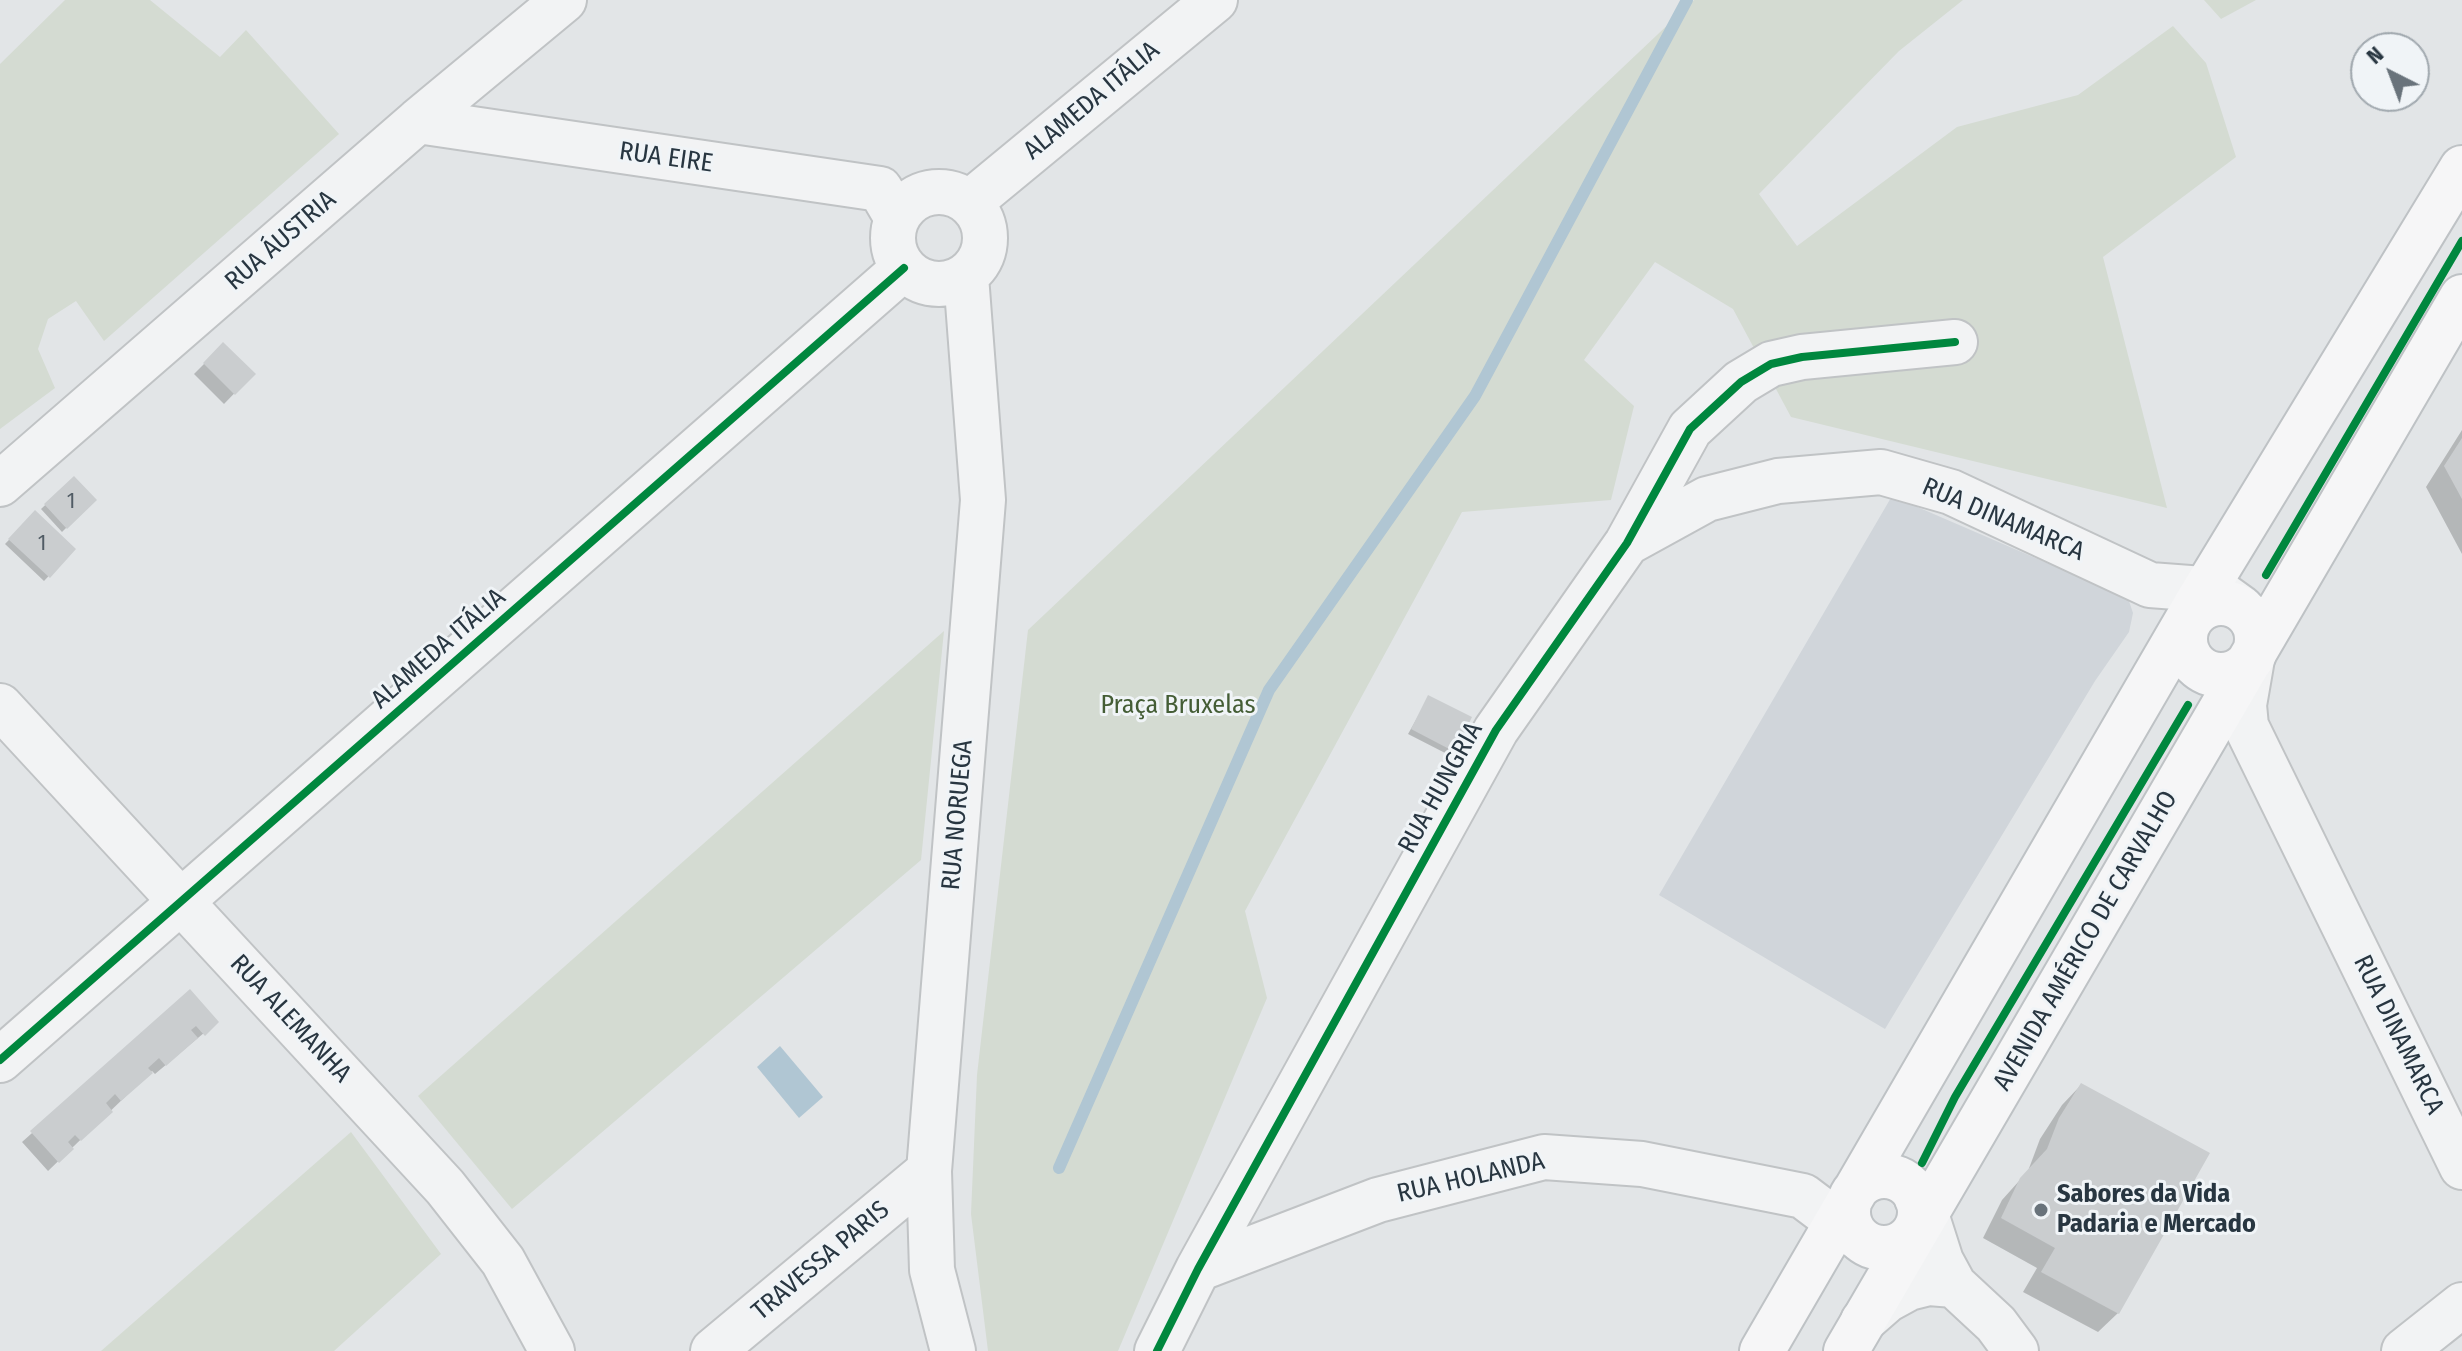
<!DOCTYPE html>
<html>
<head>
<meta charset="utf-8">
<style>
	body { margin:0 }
	#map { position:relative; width:2462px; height:1351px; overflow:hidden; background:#e2e5e7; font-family:"Fira Sans Condensed",sans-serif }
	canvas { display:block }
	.north { position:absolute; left:2350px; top:32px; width:80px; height:80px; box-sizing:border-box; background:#f0f4f7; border:2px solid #a0a8ae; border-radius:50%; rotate:318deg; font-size:22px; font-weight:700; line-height:32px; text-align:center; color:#283641 }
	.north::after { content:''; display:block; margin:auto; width:28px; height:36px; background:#69737b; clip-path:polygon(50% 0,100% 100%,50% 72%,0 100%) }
</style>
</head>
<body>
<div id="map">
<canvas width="2462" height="1351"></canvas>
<div class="north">N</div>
</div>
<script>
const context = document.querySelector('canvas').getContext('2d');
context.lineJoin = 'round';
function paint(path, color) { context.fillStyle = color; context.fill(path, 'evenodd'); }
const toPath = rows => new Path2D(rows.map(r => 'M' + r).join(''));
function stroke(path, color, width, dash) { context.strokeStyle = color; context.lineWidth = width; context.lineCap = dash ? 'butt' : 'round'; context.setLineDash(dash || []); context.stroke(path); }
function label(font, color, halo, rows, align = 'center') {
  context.font = font + ' "Fira Sans Condensed",sans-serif'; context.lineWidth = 6; context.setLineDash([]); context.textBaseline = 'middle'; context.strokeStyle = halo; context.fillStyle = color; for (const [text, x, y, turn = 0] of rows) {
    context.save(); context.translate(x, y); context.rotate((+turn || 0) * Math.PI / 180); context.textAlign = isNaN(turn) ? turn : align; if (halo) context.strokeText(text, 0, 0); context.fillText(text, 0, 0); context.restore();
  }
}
const built = toPath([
	[1892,496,2128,598,2133,613,2129,632,2095,681,1885,1029,1659,895]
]);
const green = toPath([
	[65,0,150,0,220,57,246,30,339,134,104,341,76,301,48,319,38,349,55,388,0,429,0,64],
	[1694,0,1963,0,1899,51,1759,194,1797,246,1957,127,2078,95,2173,26,2206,63,2236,157,2103,257,2167,508,1791,417,1733,309,1655,262,1584,360,1634,406,1611,500,1462,512,1245,911,1267,998,1118,1351,988,1351,971,1214,977,1075,1028,630],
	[2204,0,2256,0,2221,19],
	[944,631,921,860,512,1209,418,1096],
	[351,1132,441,1254,334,1351,101,1351]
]);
const water = toPath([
	[780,1046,823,1097,799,1118,757,1067]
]);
const shadow = toPath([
	[223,345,253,374,224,404,194,374],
	[2462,430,2462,554,2426,487],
	[74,478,94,500,62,532,41,509],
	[35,513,74,549,44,581,5,544],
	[1429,697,1453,750,1449,755,1408,734],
	[190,992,217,1022,155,1074,152,1071,48,1171,22,1142],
	[2081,1085,2118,1313,2098,1332,2023,1292,2037,1268,1983,1238,2002,1200,2028,1171,2040,1139,2062,1105]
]);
const stream = toPath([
	[1059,1168,1269,690,1475,396,1687,0]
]);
const building = toPath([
	[223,342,256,374,235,395,203,363],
	[2462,438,2462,499,2444,466],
	[74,476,97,500,67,529,44,504],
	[35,510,76,549,50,578,8,539],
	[1428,695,1472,717,1455,752,1411,729],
	[190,989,219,1022,205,1036,196,1026,191,1030,198,1038,166,1066,159,1058,148,1068,153,1073,121,1101,115,1094,106,1103,113,1112,81,1141,75,1135,68,1142,74,1149,59,1163,30,1131],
	[2081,1083,2210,1153,2119,1314,2041,1272,2055,1248,2001,1218,2020,1178,2047,1149,2059,1118]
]);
const minor = toPath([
	[418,121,880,189,897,218],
	'893 238a46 46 0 1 1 92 0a46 46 0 1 1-92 0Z',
	[969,203,1215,0],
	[0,484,418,121,564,0],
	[1627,543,1707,499,1778,481,1881,472,1951,492,2150,585,2216,590,2241,608],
	[2252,659,2244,705,2246,726,2462,1167],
	[0,706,445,1187,503,1261,552,1351],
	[0,1060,904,268],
	[1917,1199,1926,1214,1941,1261,1954,1285,1996,1324,2016,1351],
	[1198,1269,1378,1200,1544,1157,1642,1164,1803,1196,1856,1236],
	[1863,1321,1887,1300,1909,1288,1929,1283,1954,1285],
	[713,1351,929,1171],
	[953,1351,932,1270,929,1171,983,500,966,276],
	[1157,1351,1198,1269,1496,730,1627,543,1690,429,1741,382,1771,364,1802,357,1955,342],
	[2404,1351,2462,1305]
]);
const major = toPath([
	'2185 639a36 36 0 1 1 72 0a36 36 0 1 1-72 0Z',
	'1848 1212a36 36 0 1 1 72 0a36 36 0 1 1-72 0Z',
	[1762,1351,2197,603,2462,168],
	[1846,1351,2462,297]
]);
const cycleway = toPath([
	[2266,575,2462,241],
	[0,1060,904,268],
	[1922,1163,1955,1097,2188,705],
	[1157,1351,1198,1269,1496,730,1627,543,1690,429,1741,382,1771,364,1802,357,1955,342]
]);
const markers = [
	[2041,1210,8,"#69737b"]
];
const numberNames = [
	["1",71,502],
	["1",42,544]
];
const streetNames = [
	["ALAMEDA ITÁLIA",1092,101,-40],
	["RUA EIRE",666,158,8],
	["RUA ÁUSTRIA",281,241,-41],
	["RUA DINAMARCA",2003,520,23],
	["ALAMEDA ITÁLIA",439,649,-41],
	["RUA HUNGRIA",1441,788,-61],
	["RUA NORUEGA",958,815,-85],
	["AVENIDA AMÉRICO DE CARVALHO",2086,941,-60],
	["RUA ALEMANHA",290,1019,47],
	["RUA DINAMARCA",2398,1035,64],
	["RUA HOLANDA",1471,1178,-13],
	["TRAVESSA PARIS",821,1261,-40]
];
const parkNames = [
	["Praça Bruxelas",1178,706]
];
const poiNames = [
	["Sabores da Vida",2057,1195],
	["Padaria e Mercado",2057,1225]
];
paint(built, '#d0d5da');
paint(green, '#d4dbd2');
paint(water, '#b0c6d3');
paint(shadow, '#0003');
stroke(stream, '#b0c6d3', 12);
paint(building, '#cacdcf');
stroke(minor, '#c0c3c5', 48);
stroke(major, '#bec2c5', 48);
stroke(minor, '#f2f3f4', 44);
stroke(major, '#f6f6f7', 44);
stroke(cycleway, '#00873e', 8);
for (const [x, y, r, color] of markers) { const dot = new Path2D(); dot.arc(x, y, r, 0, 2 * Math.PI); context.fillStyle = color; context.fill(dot); stroke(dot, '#f0f4f7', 3); }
label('22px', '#515c65', null, numberNames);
label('26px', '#283641', '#f0f4f7', streetNames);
label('26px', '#445d35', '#f0f4f7', parkNames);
label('bold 26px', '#283641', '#f0f4f7', poiNames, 'left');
</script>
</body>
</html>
